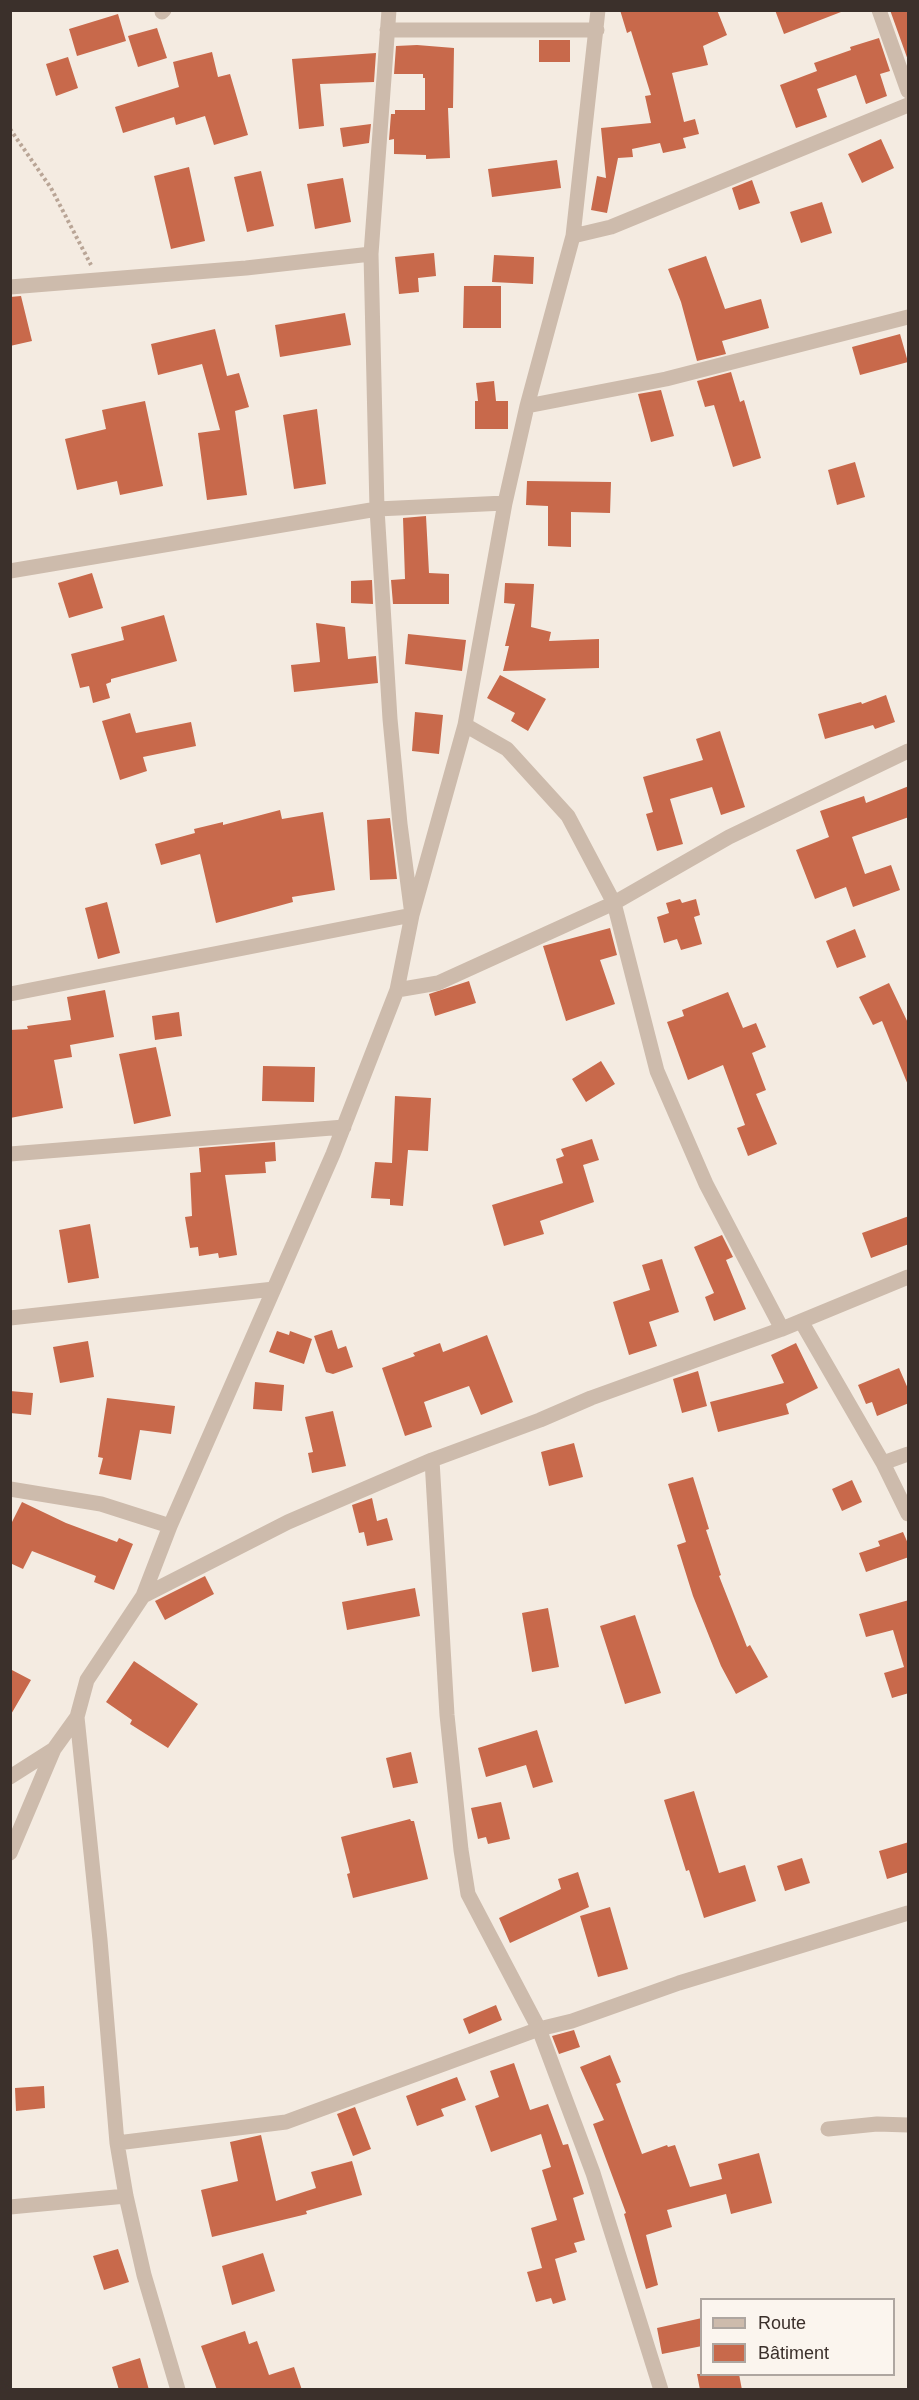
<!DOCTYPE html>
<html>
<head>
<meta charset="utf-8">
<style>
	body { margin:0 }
	#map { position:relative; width:919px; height:2400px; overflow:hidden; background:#f4ebe1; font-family:Arial,sans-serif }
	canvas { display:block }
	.frame { position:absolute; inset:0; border:12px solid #3b302b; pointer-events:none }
	.legend { position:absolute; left:700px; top:2298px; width:195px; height:78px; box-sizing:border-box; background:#fbf5ee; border:2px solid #aea6a0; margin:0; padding:8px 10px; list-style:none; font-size:18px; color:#3b302b }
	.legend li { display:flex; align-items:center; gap:12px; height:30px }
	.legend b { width:30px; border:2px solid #aea6a0 }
</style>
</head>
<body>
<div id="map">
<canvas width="919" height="2400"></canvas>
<div class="frame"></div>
<ul class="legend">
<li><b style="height:8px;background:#cdbbac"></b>Route</li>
<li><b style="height:16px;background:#c8694b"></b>Bâtiment</li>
</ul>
</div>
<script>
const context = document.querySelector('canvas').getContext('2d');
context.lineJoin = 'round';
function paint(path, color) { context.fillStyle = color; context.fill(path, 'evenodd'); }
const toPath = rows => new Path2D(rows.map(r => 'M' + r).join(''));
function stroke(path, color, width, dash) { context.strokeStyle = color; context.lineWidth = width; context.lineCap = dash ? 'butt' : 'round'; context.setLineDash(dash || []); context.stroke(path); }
const building = toPath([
	[620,10,717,10,727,35,703,46,708,65,672,73,684,122,695,119,699,134,683,138,686,148,663,153,660,143,632,149,633,157,618,158,607,213,591,210,597,176,606,178,601,128,651,123,645,96,651,95,631,31,627,33],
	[775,10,841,10,841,12,784,34],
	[890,10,909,10,909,63],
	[118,14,126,41,77,56,69,29],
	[157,28,167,58,138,67,128,36],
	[879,38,890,71,880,74,887,96,866,104,856,75,817,89,827,117,796,128,780,85,817,71,814,63,851,50,850,47],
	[539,40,570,40,570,62,539,62],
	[417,45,454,48,453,108,448,108,450,158,426,159,426,155,394,154,394,139,389,140,391,114,395,114,395,110,425,110,425,78,423,78,423,74,394,74,396,46],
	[212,52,218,77,230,74,248,135,214,145,205,116,176,125,174,117,123,133,115,107,179,87,173,62],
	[376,53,374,82,320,84,324,126,299,129,292,59],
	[68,57,78,88,56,96,46,64],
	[371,124,369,143,343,147,340,128],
	[881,139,894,168,862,183,848,154],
	[557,160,561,188,492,197,488,169],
	[189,167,205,241,171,249,154,176],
	[261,171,274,226,247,232,234,177],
	[343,178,351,222,315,229,307,184],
	[752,180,760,203,739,210,732,188],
	[822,202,832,233,801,243,790,212],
	[434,253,436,276,418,278,419,292,399,294,395,257],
	[494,255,534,257,533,284,492,282],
	[706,256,725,309,761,299,769,328,722,341,726,354,697,361,681,302,668,269],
	[464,286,501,286,501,328,463,328],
	[21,296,32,341,10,346,10,297],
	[345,313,351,345,280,357,275,325],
	[215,329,227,376,239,373,249,407,235,411,247,495,207,500,198,433,220,430,202,364,158,375,151,344],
	[900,334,908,362,860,375,852,347],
	[731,372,740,402,744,400,761,458,733,467,714,405,705,407,697,381],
	[494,381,496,401,508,401,508,429,475,429,475,401,478,401,476,383],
	[661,390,674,436,651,442,638,394],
	[145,401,163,486,120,495,117,481,77,490,65,439,106,429,102,410],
	[317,409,326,484,294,489,283,415],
	[855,462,865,497,837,505,828,470],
	[527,481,611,482,610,513,571,512,571,547,548,546,548,506,526,505],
	[426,516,429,573,449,574,449,604,393,604,391,580,405,579,403,518],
	[92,573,103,608,69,618,58,583],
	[372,580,373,604,351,603,351,581],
	[505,583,534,584,531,627,551,632,549,641,599,639,599,668,503,671,509,646,505,646,515,604,504,603],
	[164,615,177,661,111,679,111,682,106,684,110,698,93,703,89,686,80,688,71,654,124,640,121,627],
	[316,623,345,627,348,659,376,656,378,683,294,692,291,665,320,662],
	[408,634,466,640,462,671,405,664],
	[500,675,546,699,528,731,511,721,515,713,487,698],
	[886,695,895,722,875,729,873,725,825,739,818,714,861,702,862,704],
	[415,712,443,715,439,754,412,751],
	[130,713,136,733,191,722,196,746,143,757,147,771,120,780,102,721],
	[720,731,745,807,721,815,712,787,670,799,683,844,657,851,646,814,653,812,643,777,703,760,696,739],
	[909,786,909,817,852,837,865,874,891,865,900,890,853,907,846,887,815,899,796,850,829,837,820,811,864,796,866,803],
	[280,810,282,819,323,812,335,890,292,897,293,902,216,923,200,854,161,865,155,844,195,833,194,829,223,822,223,825],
	[390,818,397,879,370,880,367,820],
	[680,899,682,903,696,899,700,915,694,917,702,944,681,950,677,939,664,943,657,917,669,913,666,903],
	[107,902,120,953,98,959,85,908],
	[610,928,617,955,600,960,615,1004,566,1021,543,946],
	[855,929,866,957,837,968,826,941],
	[469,981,476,1003,435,1016,429,994],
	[889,983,909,1025,908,1085,882,1021,873,1025,859,997],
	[105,990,114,1037,70,1045,72,1057,54,1060,63,1108,10,1118,10,1030,28,1029,27,1026,71,1020,67,997],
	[728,992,743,1028,756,1023,766,1047,752,1053,766,1090,756,1094,777,1144,748,1156,737,1128,745,1125,723,1065,688,1080,667,1022,684,1016,682,1010],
	[179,1012,182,1036,155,1040,152,1016],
	[156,1047,171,1116,134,1124,119,1054],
	[601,1061,615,1084,586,1102,572,1079],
	[263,1066,315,1067,314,1102,262,1101],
	[395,1096,431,1098,428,1151,408,1150,403,1206,390,1205,390,1199,371,1198,375,1162,392,1163],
	[592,1139,599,1160,583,1165,594,1202,540,1221,544,1234,504,1246,492,1205,563,1183,556,1159,564,1156,561,1149],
	[275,1142,276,1161,265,1162,266,1173,225,1175,237,1255,219,1258,218,1253,199,1256,198,1247,190,1248,185,1217,192,1216,190,1173,201,1172,199,1148],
	[909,1216,909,1244,871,1258,862,1233],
	[90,1224,99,1278,68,1283,59,1230],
	[722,1235,733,1257,726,1260,746,1309,714,1321,705,1297,714,1293,694,1247],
	[662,1259,679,1312,649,1322,657,1346,629,1355,613,1302,650,1290,642,1265],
	[332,1330,338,1349,346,1346,353,1367,333,1374,326,1372,314,1336],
	[277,1331,289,1335,290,1331,312,1339,304,1364,269,1352],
	[487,1335,513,1402,481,1415,469,1386,424,1402,432,1427,405,1436,382,1368,415,1356,413,1353,440,1343,443,1352],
	[88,1341,94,1377,60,1383,53,1347],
	[796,1343,818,1388,786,1404,789,1414,718,1432,710,1402,784,1383,771,1355],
	[899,1368,909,1391,909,1403,877,1416,872,1402,866,1404,858,1385],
	[698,1371,707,1406,682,1413,673,1379],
	[255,1382,284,1385,282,1411,253,1409],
	[10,1391,33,1393,31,1415,10,1413],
	[107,1398,175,1406,171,1434,140,1430,131,1480,99,1474,103,1458,98,1457],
	[333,1411,346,1466,312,1473,308,1453,313,1452,305,1417],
	[574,1443,583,1477,549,1486,541,1452],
	[693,1477,709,1529,706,1530,721,1575,719,1576,747,1647,750,1645,768,1677,736,1694,721,1666,693,1596,677,1545,686,1542,668,1484],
	[852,1480,862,1502,842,1511,832,1489],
	[372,1498,377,1521,387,1518,393,1540,367,1546,364,1532,359,1533,352,1505],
	[22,1502,66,1523,117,1542,119,1538,133,1544,114,1590,94,1582,96,1576,32,1551,23,1569,10,1563,10,1526],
	[903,1532,909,1546,909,1557,866,1572,859,1553,880,1546,878,1541],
	[205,1576,214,1594,165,1620,155,1601],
	[415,1588,420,1616,347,1630,342,1602],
	[909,1600,909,1693,892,1698,884,1673,904,1667,893,1630,866,1637,859,1614],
	[548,1608,559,1667,532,1672,522,1613],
	[635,1615,661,1693,625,1704,600,1626],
	[134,1661,198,1704,168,1748,130,1724,132,1720,106,1702],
	[10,1669,31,1680,10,1716],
	[537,1730,553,1782,533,1788,526,1765,486,1777,478,1748],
	[411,1752,418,1783,393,1788,386,1758],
	[694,1791,719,1873,745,1865,756,1901,704,1918,689,1870,686,1871,664,1800],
	[501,1802,510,1839,488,1844,486,1837,478,1839,471,1808],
	[410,1819,411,1821,414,1821,428,1879,353,1898,347,1874,350,1873,341,1837],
	[909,1842,909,1872,887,1879,879,1851],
	[802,1858,810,1883,785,1891,777,1866],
	[578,1872,589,1907,510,1943,499,1918,561,1889,558,1879],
	[610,1907,628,1969,598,1977,580,1916],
	[496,2005,502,2020,469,2034,463,2019],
	[574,2030,580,2047,559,2054,552,2036],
	[610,2055,621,2082,616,2084,642,2154,667,2145,668,2147,675,2145,690,2187,722,2179,718,2164,759,2153,772,2203,731,2214,726,2194,667,2210,672,2227,646,2235,658,2285,646,2289,624,2214,626,2213,593,2124,604,2120,580,2067],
	[514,2063,530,2110,548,2104,563,2145,568,2144,584,2194,573,2198,585,2240,574,2243,577,2252,555,2259,566,2300,553,2304,551,2298,536,2302,527,2272,542,2268,531,2228,557,2220,542,2170,551,2167,541,2134,491,2152,475,2106,499,2097,490,2071],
	[457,2077,466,2100,441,2109,444,2116,417,2126,406,2096],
	[44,2086,45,2108,16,2111,15,2088],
	[355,2107,371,2149,353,2156,337,2114],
	[261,2135,276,2201,316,2188,311,2172,352,2161,362,2195,306,2211,307,2214,212,2237,201,2190,238,2181,230,2142],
	[118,2249,129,2282,104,2290,93,2256],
	[263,2253,275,2291,232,2305,222,2266],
	[702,2318,702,2346,662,2354,657,2328],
	[245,2331,249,2344,257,2341,269,2375,294,2367,302,2390,217,2390,201,2346],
	[140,2358,149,2390,119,2390,112,2367],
	[697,2374,739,2374,742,2390,700,2390]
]);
const path = toPath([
	[10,129,51,188,91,265]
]);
const minor = toPath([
	[879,10,908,91],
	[162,12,164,10],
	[387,30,597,30],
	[573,236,611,227,908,105],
	[10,287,246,268,371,254],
	[527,406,666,379,908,317],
	[10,571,377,509,505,503],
	[465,725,507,749,568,816,614,903,657,1071,706,1184,782,1329],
	[397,990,438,983,614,903,729,837,908,751],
	[10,994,412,915,400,824,390,719,377,509,371,254,389,10],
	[10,1154,344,1127],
	[10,1318,274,1289],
	[801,1321,883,1463,908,1514],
	[432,1460,447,1715,461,1850,468,1894,539,2029,593,2173,661,2390],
	[883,1463,908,1454],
	[10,1489,101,1504,170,1526],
	[143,1596,288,1522,432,1460,540,1420,591,1398,782,1329,908,1277],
	[77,1717,100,1940,117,2143,126,2196,144,2275,178,2390],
	[10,1777,54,1749,77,1717,87,1680,143,1596,170,1526,333,1154,397,990,412,915,465,725,505,503,527,406,573,236,598,10],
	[10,1853,54,1749],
	[828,2129,877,2124,908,2125],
	[117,2143,286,2122,539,2029,572,2021,679,1983,908,1913],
	[10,2207,126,2196]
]);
paint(building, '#c8694b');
stroke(path, '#b9a596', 4, [3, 3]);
stroke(minor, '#cdbbac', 15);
</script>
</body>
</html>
